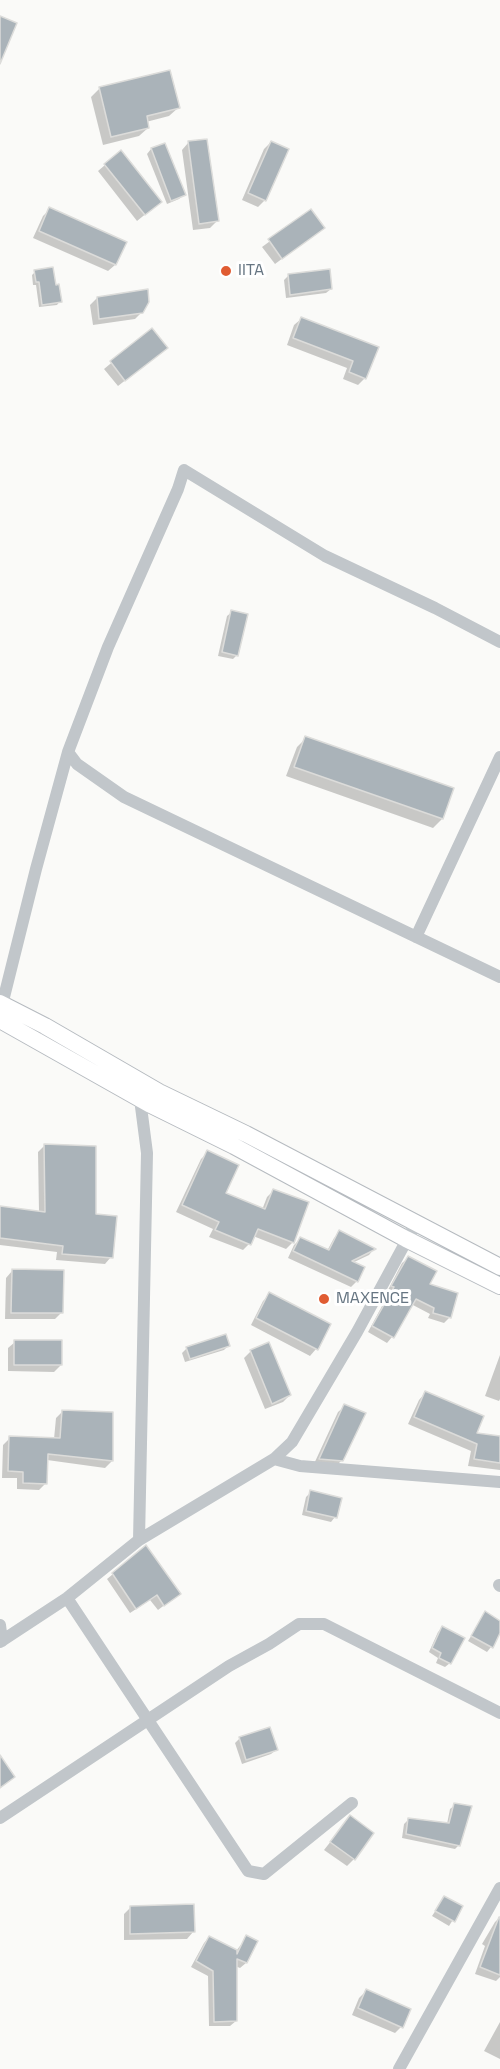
<!DOCTYPE html>
<html>
<head>
<meta charset="utf-8">
<style>
	body { margin:0 }
	canvas { display:block; background:#fafaf8 }
</style>
</head>
<body>
<canvas width="500" height="2069"></canvas>
<script>
const context = document.querySelector('canvas').getContext('2d');
context.lineJoin = 'round';
function paint(path, color) { context.fillStyle = color; context.fill(path, 'evenodd'); }
const toPath = rows => new Path2D(rows.map(r => 'M' + r).join(''));
function stroke(path, color, width, dash) { context.strokeStyle = color; context.lineWidth = width; context.lineCap = dash ? 'butt' : 'round'; context.setLineDash(dash || []); context.stroke(path); }
function label(font, color, halo, rows, align = 'center') {
  context.font = font + ' "Space Grotesk",sans-serif'; context.lineWidth = 6; context.setLineDash([]); context.textBaseline = 'middle'; context.strokeStyle = halo; context.fillStyle = color; for (const [text, x, y, turn = 0] of rows) {
    context.save(); context.translate(x, y); context.rotate((+turn || 0) * Math.PI / 180); context.textAlign = isNaN(turn) ? turn : align; if (halo) context.strokeText(text, 0, 0); context.fillText(text, 0, 0); context.restore();
  }
}
const shadow = toPath([
	[100,88,178,108,169,116,146,122,148,128,139,136,103,145,91,97],
	[271,142,265,200,258,207,242,200,264,149],
	[188,143,217,221,210,228,193,230,182,150],
	[164,145,184,195,179,199,167,204,147,154,151,149],
	[105,165,153,208,137,221,98,171],
	[50,209,115,265,108,271,33,238,43,216],
	[311,211,323,228,275,264,262,247],
	[35,272,60,301,57,305,39,307,36,285,33,285,32,275],
	[289,275,331,289,326,293,286,298,284,280],
	[97,298,142,312,135,319,93,325,90,305],
	[301,319,377,347,365,378,358,385,343,379,347,368,287,345,294,325],
	[151,330,159,354,118,386,104,369],
	[232,612,237,655,233,659,218,656,227,616],
	[306,738,452,789,442,819,433,828,286,776,297,747],
	[45,1145,111,1257,105,1264,56,1260,57,1252,0,1245,0,1208,39,1212,38,1152],
	[208,1152,224,1194,262,1210,267,1197,274,1190,293,1242,286,1249,253,1236,249,1244,243,1250,209,1237,213,1229,176,1212,201,1159],
	[340,1232,374,1249,369,1255,352,1263,357,1281,351,1287,288,1258,294,1245,300,1239,327,1251,334,1238],
	[408,1258,450,1317,444,1323,428,1318,430,1314,411,1304,392,1337,387,1343,368,1332,389,1293,387,1292,402,1263],
	[12,1271,62,1312,55,1319,5,1319,6,1278],
	[270,1294,316,1349,310,1356,251,1325,263,1301],
	[15,1342,61,1365,54,1372,8,1371,8,1348],
	[228,1346,224,1350,185,1362,182,1353,187,1348],
	[251,1351,290,1395,283,1402,265,1409,244,1358],
	[500,1355,500,1399,499,1401,485,1396],
	[425,1393,475,1434,500,1438,500,1470,468,1466,471,1451,408,1424,419,1400],
	[345,1406,342,1460,335,1467,313,1466,338,1412],
	[63,1411,111,1413,112,1461,105,1468,47,1460,46,1483,39,1490,17,1489,17,1478,2,1478,3,1445,10,1438,54,1439,56,1418],
	[311,1492,335,1517,331,1522,302,1515,306,1497],
	[113,1574,179,1594,158,1610,150,1600,130,1613,107,1579],
	[484,1616,500,1626,491,1647,487,1652,468,1641],
	[442,1628,450,1663,445,1667,436,1663,438,1658,429,1652,438,1632],
	[240,1738,276,1750,271,1754,242,1764,235,1743],
	[455,1805,459,1845,455,1849,402,1838,404,1824,409,1819,447,1824,450,1809],
	[350,1817,354,1859,347,1866,324,1850],
	[444,1898,461,1907,449,1926,432,1916],
	[131,1907,193,1932,187,1939,124,1940,124,1914],
	[500,1917,500,1977,496,1981,475,1974,485,1946,482,1944,495,1922],
	[209,1937,236,1951,247,1937,246,1963,240,1968,235,1966,236,2021,230,2026,209,2026,208,1976,191,1967,204,1943],
	[366,1991,401,2027,395,2033,352,2015,359,1998],
	[500,2022,500,2059,484,2051]
]);
const building = toPath([
	[0,16,17,23,0,64,0,16],
	[170,70,180,108,147,116,149,128,111,137,99,87,170,70],
	[207,139,219,221,199,224,188,141,207,139],
	[271,141,289,149,266,201,248,193,271,141],
	[165,143,186,195,171,201,151,148,165,143],
	[121,150,162,202,145,215,104,164,121,150],
	[49,207,127,242,116,265,39,231,49,207],
	[311,209,325,228,282,259,268,239,311,209],
	[53,267,56,285,59,284,62,302,42,305,39,282,36,282,34,270,53,267],
	[330,269,332,289,290,295,288,274,330,269],
	[148,289,149,302,143,313,99,319,97,297,148,289],
	[301,317,379,347,366,379,349,372,353,361,293,338,301,317],
	[152,328,168,348,125,381,110,361,152,328],
	[231,610,248,614,238,656,222,652,231,610],
	[305,736,454,788,443,819,294,767,305,736],
	[44,1144,96,1146,96,1214,117,1216,113,1258,62,1254,63,1246,0,1238,0,1206,45,1212,44,1144],
	[207,1150,239,1165,226,1193,265,1209,273,1189,309,1202,294,1243,258,1229,251,1245,215,1230,219,1222,182,1205,207,1150],
	[339,1230,376,1249,352,1261,365,1267,358,1282,293,1251,300,1237,329,1250,339,1230],
	[408,1256,437,1271,430,1284,458,1293,451,1318,433,1313,434,1308,416,1299,394,1338,372,1326,394,1287,391,1286,408,1256],
	[12,1269,64,1270,63,1313,11,1313,12,1269],
	[269,1292,331,1324,318,1350,256,1318,269,1292],
	[226,1334,230,1346,190,1359,186,1347,226,1334],
	[14,1340,62,1340,62,1365,14,1365,14,1340],
	[269,1342,291,1395,272,1404,250,1350,269,1342],
	[425,1391,484,1416,477,1433,500,1436,500,1463,474,1459,477,1444,414,1417,425,1391],
	[344,1404,366,1413,343,1461,319,1459,344,1404],
	[62,1410,113,1412,113,1461,48,1454,47,1484,23,1483,23,1472,8,1471,9,1436,60,1438,62,1410],
	[310,1490,342,1498,337,1518,306,1511,310,1490],
	[146,1545,181,1594,164,1606,157,1595,136,1609,112,1573,146,1545],
	[485,1611,500,1621,500,1633,493,1648,471,1636,485,1611],
	[442,1626,465,1638,451,1664,439,1658,441,1653,432,1648,442,1626],
	[270,1727,278,1750,246,1760,239,1737,270,1727],
	[0,1755,15,1777,0,1788,0,1755],
	[454,1803,472,1806,460,1846,406,1834,408,1818,449,1823,454,1803],
	[350,1815,374,1833,355,1860,330,1842,350,1815],
	[444,1896,463,1906,455,1922,435,1911,444,1896],
	[194,1904,195,1932,130,1934,130,1906,194,1904],
	[499,1917,500,1917,500,1975,480,1967,499,1917],
	[246,1935,258,1941,247,1963,237,1959,237,2021,214,2022,213,1971,196,1961,209,1936,237,1950,237,1954,246,1935],
	[366,1989,411,2009,403,2028,358,2008,366,1989]
]);
const street = toPath([
	[68,752,77,764,124,797,500,977],
	[416,937,500,757],
	[1,1009,36,869,68,752,108,647,178,489,184,470,325,556,435,608,500,642],
	[274,1459,300,1466,500,1482],
	[139,1540,147,1153,140,1099,142,1096],
	[499,1585,500,1586],
	[67,1598,248,1871,264,1874,352,1803],
	[0,1625,2,1641],
	[0,1642,67,1598,139,1540,274,1459,292,1442,357,1332,416,1223],
	[0,1818,229,1666,269,1644,299,1624,324,1624,500,1713],
	[399,2069,500,1888]
]);
const secondary = toPath([
	[0,1003,45,1026,159,1092,246,1134,500,1267],
	[0,1020,149,1104,234,1146,406,1239,500,1286]
]);
const markers = [
	[226,271,6,"#e05c32"],
	[324,1299,6,"#e05c32"]
];
const poiNames = [
	["IITA",238,271],
	["MAXENCE",336,1299]
];
paint(shadow, '#0003');
paint(building, '#aab3b9');
stroke(building, '#dcdcda', 1.5);
stroke(secondary, '#b6bbc0', 18);
stroke(street, '#c1c6ca', 12);
stroke(secondary, '#fff', 16);
for (const [x, y, r, color] of markers) { const dot = new Path2D(); dot.arc(x, y, r, 0, 2 * Math.PI); context.fillStyle = color; context.fill(dot); stroke(dot, '#fff', 2); }
label('16px', '#667582', '#fff', poiNames, 'left');
</script>
</body>
</html>
